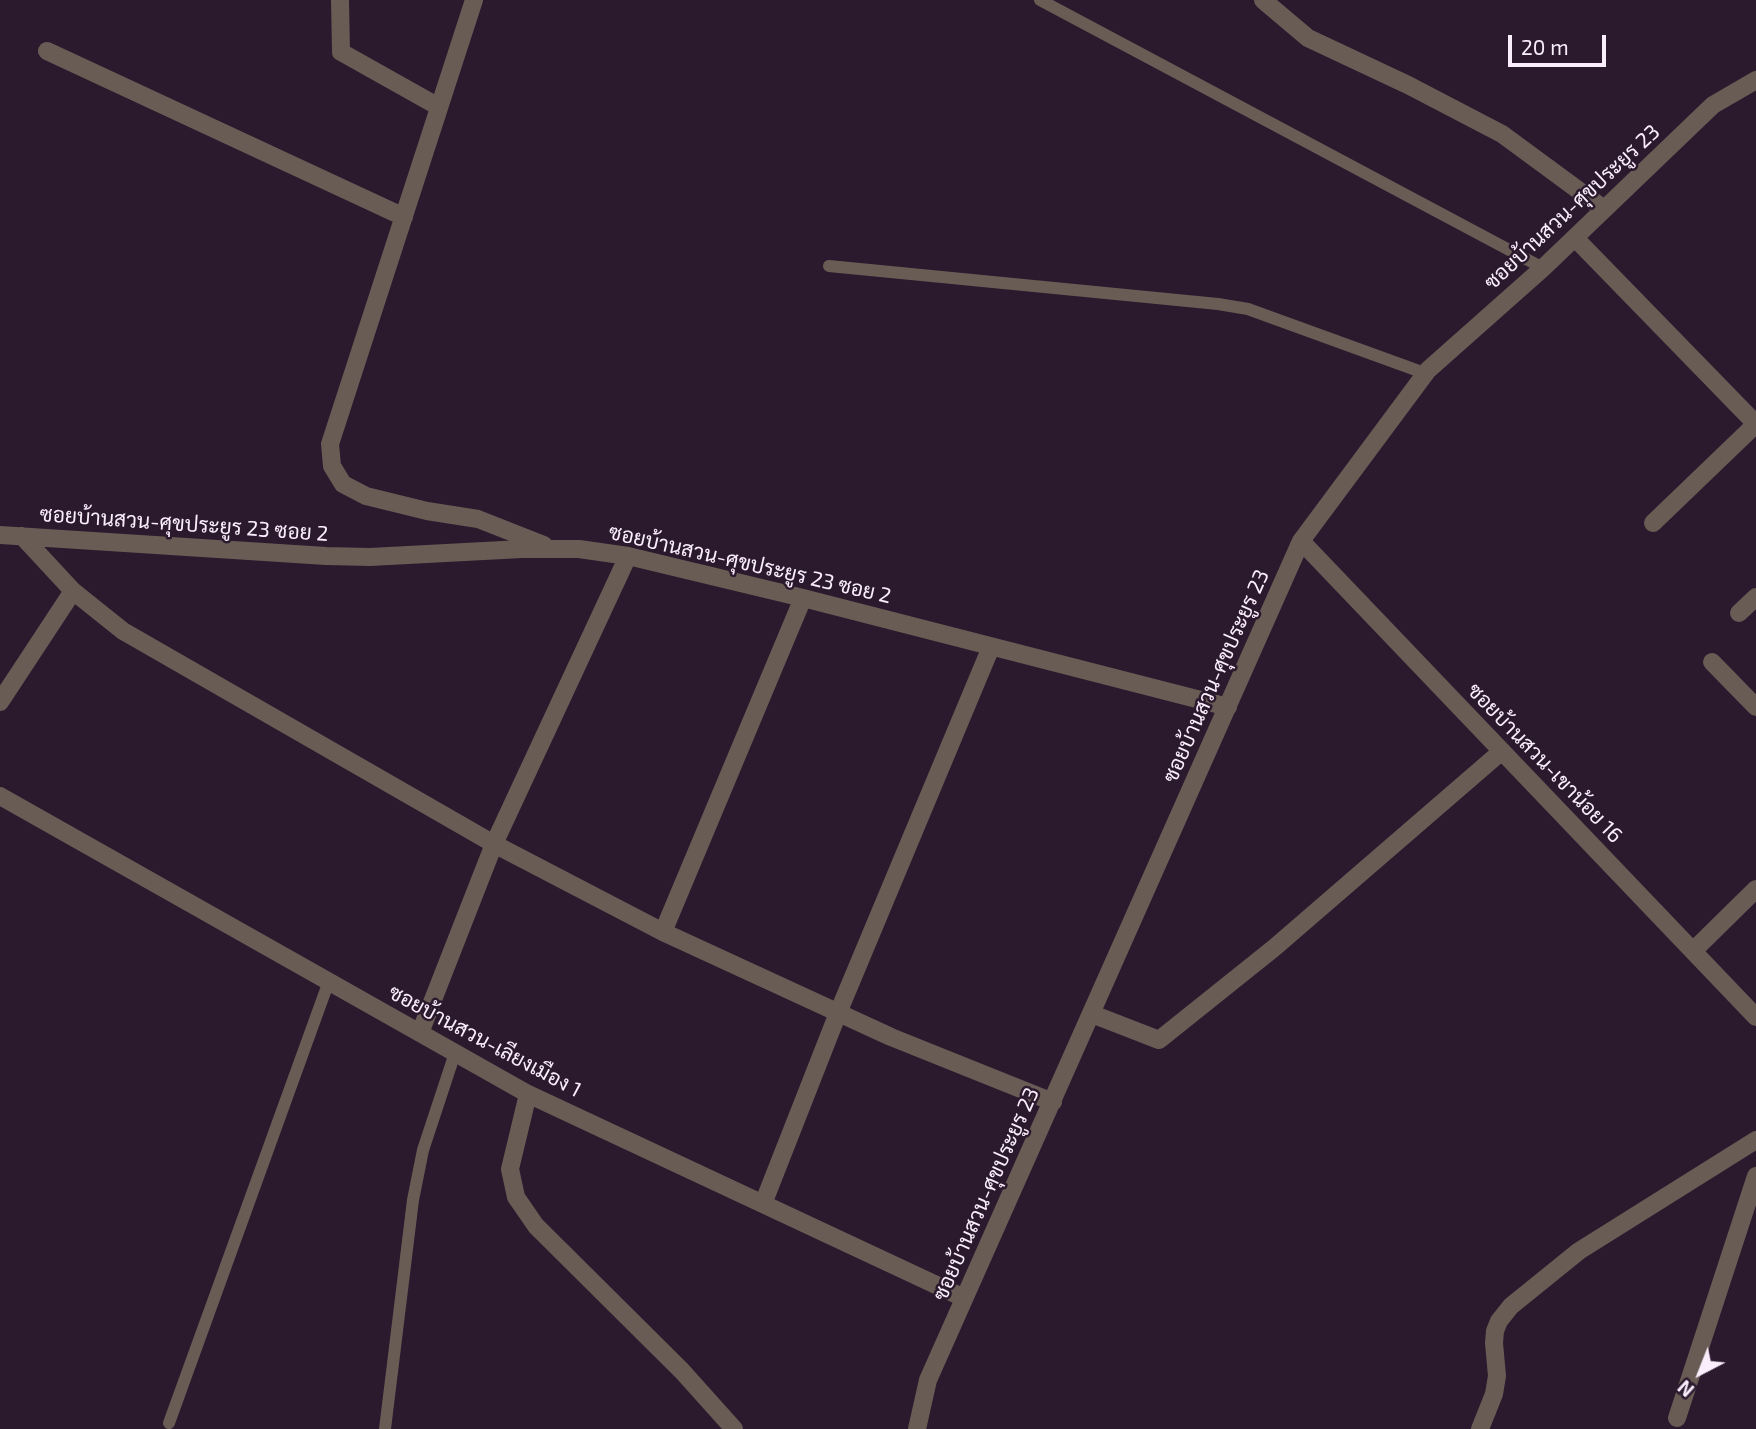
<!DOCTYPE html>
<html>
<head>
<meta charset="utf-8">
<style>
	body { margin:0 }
	#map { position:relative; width:1756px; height:1429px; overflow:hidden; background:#2b192e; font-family:"Exo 2",sans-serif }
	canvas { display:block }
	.north { position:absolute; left:1665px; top:1338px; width:70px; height:70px; -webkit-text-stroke:5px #2b192e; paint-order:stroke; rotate:222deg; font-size:19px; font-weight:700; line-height:28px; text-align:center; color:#faeefc }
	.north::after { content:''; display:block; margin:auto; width:24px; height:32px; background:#faeefc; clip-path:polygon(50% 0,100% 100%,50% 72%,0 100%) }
	.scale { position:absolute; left:1508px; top:35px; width:98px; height:32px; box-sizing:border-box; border:4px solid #faeefc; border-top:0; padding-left:9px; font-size:21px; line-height:24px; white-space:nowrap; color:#faeefc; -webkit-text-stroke:5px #2b192e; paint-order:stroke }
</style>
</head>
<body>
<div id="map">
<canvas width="1756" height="1429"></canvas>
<div class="north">N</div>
<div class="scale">20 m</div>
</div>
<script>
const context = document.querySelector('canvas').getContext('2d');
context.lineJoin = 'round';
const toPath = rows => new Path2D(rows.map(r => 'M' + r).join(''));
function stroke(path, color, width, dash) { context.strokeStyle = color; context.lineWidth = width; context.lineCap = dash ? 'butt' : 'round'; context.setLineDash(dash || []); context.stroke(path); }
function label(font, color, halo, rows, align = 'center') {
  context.font = font + ' "Exo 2",Sarabun,sans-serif'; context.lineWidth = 5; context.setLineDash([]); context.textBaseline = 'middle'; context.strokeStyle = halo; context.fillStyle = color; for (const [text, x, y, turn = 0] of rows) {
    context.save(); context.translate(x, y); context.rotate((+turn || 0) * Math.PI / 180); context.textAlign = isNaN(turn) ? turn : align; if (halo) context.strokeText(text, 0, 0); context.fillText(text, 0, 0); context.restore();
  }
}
const service = toPath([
	[1040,0,1543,268],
	[829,266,1218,304,1248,309,1427,374],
	[169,1423,329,981],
	[385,1429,413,1200,423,1150,455,1053]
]);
const minor = toPath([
	[340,0,341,52,439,107],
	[474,0,330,444,332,466,343,484,366,496,427,511,478,519,544,545],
	[1263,0,1308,38,1408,85,1502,134,1604,209],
	[47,51,404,217],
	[1575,238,1756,424],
	[1653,523,1756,424],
	[0,535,326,556,370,557,522,549,579,549,628,556,803,598,1228,707],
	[22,536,73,591,123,631,494,844,663,932,891,1037,1053,1102],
	[1301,541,1756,1017],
	[1739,613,1756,597],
	[1712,662,1756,707],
	[0,702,73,591],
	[0,796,528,1094,964,1298],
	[663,932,803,598],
	[1693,951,1756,889],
	[1092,1014,1159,1040,1274,948,1502,751],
	[420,1033,494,844,628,556],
	[528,1094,510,1169,516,1197,536,1226,682,1371,734,1429],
	[763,1204,838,1013,991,647],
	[1677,1418,1756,1176],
	[917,1429,928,1380,1301,541,1428,370,1543,268,1713,105,1756,80],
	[1480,1429,1494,1394,1497,1376,1494,1343,1495,1331,1499,1321,1511,1306,1579,1251,1756,1140]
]);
const streetNames = [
	["ซอยบ้านสวน-ศุขประยูร 23",1572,207,-43],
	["ซอยบ้านสวน-ศุขประยูร 23 ซอย 2",184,524,4],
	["ซอยบ้านสวน-ศุขประยูร 23 ซอย 2",750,564,13],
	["ซอยบ้านสวน-ศุขประยูร 23",1216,676,-66],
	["ซอยบ้านสวน-เขาน้อย 16",1545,763,46],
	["ซอยบ้านสวน-เลียงเมือง 1",485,1041,28],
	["ซอยบ้านสวน-ศุขประยูร 23",986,1194,-66]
];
stroke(service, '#695c54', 12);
stroke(minor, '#695c54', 18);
label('21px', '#faeefc', '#2b192e', streetNames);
</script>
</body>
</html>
